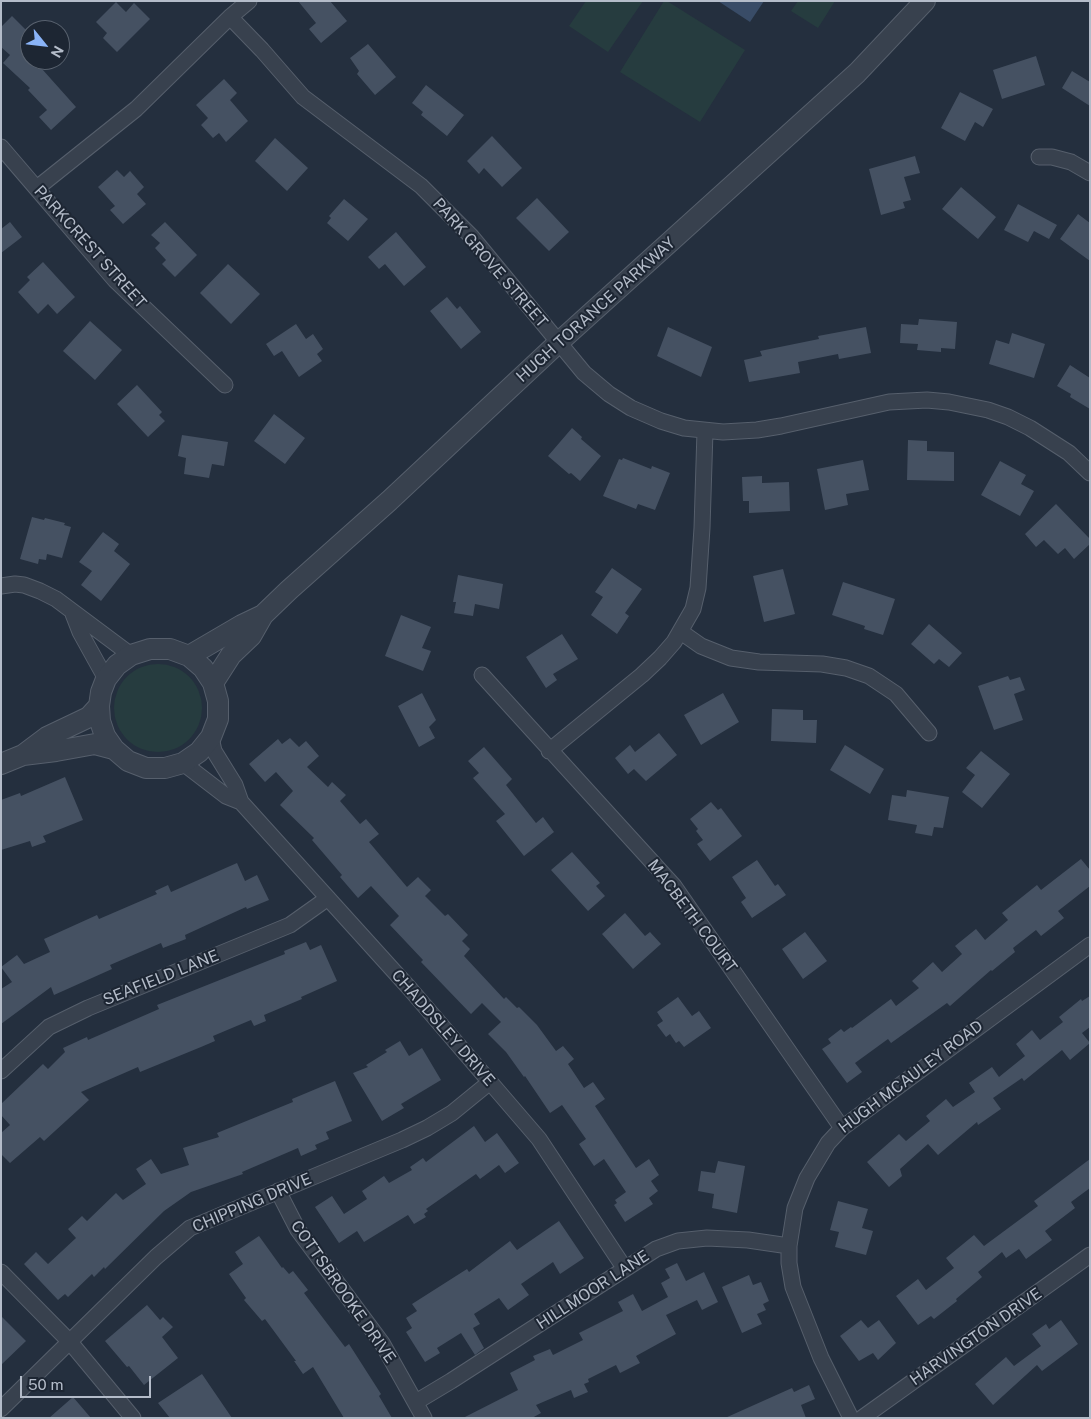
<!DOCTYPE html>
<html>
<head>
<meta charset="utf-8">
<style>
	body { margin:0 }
	#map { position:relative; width:1091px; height:1419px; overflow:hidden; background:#242f3e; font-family:"Public Sans",sans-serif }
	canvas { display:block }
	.frame { position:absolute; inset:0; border:2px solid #b4bcc9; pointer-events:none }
	.north { position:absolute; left:20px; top:20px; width:50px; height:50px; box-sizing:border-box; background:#1d2633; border:1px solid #59626f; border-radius:50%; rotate:119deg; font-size:14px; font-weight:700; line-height:20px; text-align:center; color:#b4bcc9 }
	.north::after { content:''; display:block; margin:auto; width:18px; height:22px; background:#8ab4f8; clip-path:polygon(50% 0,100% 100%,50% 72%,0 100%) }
	.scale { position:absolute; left:20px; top:1376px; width:131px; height:22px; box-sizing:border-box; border:2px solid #b4bcc9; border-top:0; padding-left:6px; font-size:15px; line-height:18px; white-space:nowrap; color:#b4bcc9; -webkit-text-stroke:4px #1d2633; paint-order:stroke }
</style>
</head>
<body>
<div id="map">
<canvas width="1091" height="1419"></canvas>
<div class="frame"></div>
<div class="north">N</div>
<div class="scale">50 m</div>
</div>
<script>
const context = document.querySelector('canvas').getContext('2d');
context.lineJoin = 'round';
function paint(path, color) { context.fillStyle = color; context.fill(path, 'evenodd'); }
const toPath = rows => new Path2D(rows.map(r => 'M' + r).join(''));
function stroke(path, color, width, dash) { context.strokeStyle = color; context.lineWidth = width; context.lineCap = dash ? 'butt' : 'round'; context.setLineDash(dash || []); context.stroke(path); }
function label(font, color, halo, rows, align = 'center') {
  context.font = font + ' "Public Sans",sans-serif'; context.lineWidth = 4; context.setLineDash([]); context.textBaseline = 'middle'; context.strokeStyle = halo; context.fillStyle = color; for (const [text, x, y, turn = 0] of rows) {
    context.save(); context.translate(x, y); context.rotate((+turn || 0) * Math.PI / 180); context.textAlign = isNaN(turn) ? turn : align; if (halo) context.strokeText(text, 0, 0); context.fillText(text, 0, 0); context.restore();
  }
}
const green = toPath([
	[586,1,643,1,608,52,569,26],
	[664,1,667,1,745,50,700,122,620,72],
	[798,1,835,1,818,28,791,11],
	'114 708a44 44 0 1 1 88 0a44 44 0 1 1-88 0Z'
]);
const water = toPath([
	[718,1,764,1,750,22]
]);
const building = toPath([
	[298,1,330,1,347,21,321,43,309,29,316,23],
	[116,2,126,12,134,3,150,19,117,52,103,38,107,33,96,22],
	[12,16,30,34,30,60,34,60,76,107,51,130,39,117,47,110,28,90,30,88,3,63,10,55,1,47,1,27],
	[368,44,396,77,375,95,357,74,359,71,350,58],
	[1036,56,1045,85,1002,99,993,70],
	[1072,71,1090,82,1090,106,1062,88],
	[224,79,237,93,230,100,248,121,226,142,219,133,213,138,201,125,208,118,196,105],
	[426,85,464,115,447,136,421,115,423,112,412,103],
	[960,92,993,109,983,127,975,122,965,141,941,128],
	[492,136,522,168,502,187,484,168,479,174,467,161],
	[275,138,308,168,287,191,255,161],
	[915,156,920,173,904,177,911,200,903,202,905,208,881,215,869,169],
	[117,170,124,177,130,171,144,187,137,194,146,204,123,224,110,210,115,206,98,187],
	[961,187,996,217,978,239,942,209],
	[537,198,569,232,549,251,516,218],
	[344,199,368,219,348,241,327,223,331,218,329,216],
	[1018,204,1057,225,1049,239,1034,231,1028,242,1004,230],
	[1078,214,1090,223,1090,261,1060,239],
	[10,222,22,237,1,253,1,229],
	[165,222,197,255,175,277,162,264,166,260,155,248,160,243,151,235],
	[396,232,426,267,404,286,385,264,379,269,368,257],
	[43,262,75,297,57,314,48,304,38,314,18,292,30,280,27,277],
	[228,264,260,294,231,324,200,293],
	[447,297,457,309,460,306,481,332,461,349,430,311],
	[919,319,957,322,955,349,941,348,941,352,917,350,918,344,900,343,901,324,918,325],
	[90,321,122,350,95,380,63,351],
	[296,324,306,339,313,334,323,349,317,354,322,361,299,377,282,351,274,356,266,344],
	[668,327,712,347,701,377,657,356],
	[866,327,871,353,839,359,838,354,798,362,800,373,749,382,744,360,762,356,760,351,819,339,818,336],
	[1012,333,1045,344,1034,378,989,364,996,340,1009,344],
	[1070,365,1090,378,1090,409,1070,397,1071,394,1057,386],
	[137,385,162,412,159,415,165,421,148,437,117,404],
	[274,414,305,438,285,464,254,441],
	[572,428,582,437,581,439,601,456,580,481,571,473,569,474,548,456],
	[182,435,228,442,224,466,212,464,209,478,184,474,186,458,178,456],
	[908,440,927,441,927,451,954,452,954,481,907,480],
	[623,458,651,469,652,466,670,473,655,510,638,504,636,509,603,496,619,459,622,460],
	[863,460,869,490,846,494,848,505,825,510,817,469],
	[1000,461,1026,475,1021,484,1034,491,1020,516,981,495],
	[762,476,762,483,789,482,790,511,749,513,749,501,743,501,742,477],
	[1056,504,1090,539,1090,544,1074,559,1065,548,1058,554,1044,540,1036,547,1025,534],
	[32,517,44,520,45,518,65,523,64,525,71,527,62,558,47,554,46,560,39,559,38,564,20,559],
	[103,532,119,544,114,551,130,564,101,601,81,585,92,571,79,562],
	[612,568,642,589,625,613,629,616,617,634,591,615,603,597,595,592],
	[783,569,795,614,764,622,753,576],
	[458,575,503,584,499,609,475,604,473,616,454,613,456,602,453,602],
	[843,582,895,599,883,635,864,629,865,626,832,615],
	[401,615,431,627,422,648,431,651,423,671,385,656],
	[929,624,962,653,949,667,939,659,934,664,911,644],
	[562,634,578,659,553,674,557,680,546,688,526,657],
	[1008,676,1010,680,1020,677,1025,690,1014,694,1023,720,994,730,978,686],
	[422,693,436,720,429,727,435,738,419,747,398,706],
	[723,693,739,722,701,745,684,715],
	[772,709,803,710,803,720,817,720,816,743,771,741],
	[659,733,677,755,646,781,634,769,628,774,615,758,630,745,635,752],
	[290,738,299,747,306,741,319,756,307,767,328,787,332,782,346,795,340,801,360,824,366,819,379,834,369,842,407,887,418,877,431,890,425,896,445,916,448,914,468,935,462,941,470,949,464,956,504,999,506,997,517,1008,519,1007,537,1025,556,1051,563,1046,574,1059,568,1064,584,1088,593,1082,605,1099,595,1106,636,1168,649,1159,659,1175,651,1181,658,1191,649,1198,653,1204,625,1222,614,1205,617,1203,615,1200,626,1192,604,1159,594,1166,579,1144,586,1139,562,1105,550,1113,525,1076,524,1077,506,1052,488,1034,501,1022,482,1003,471,1014,421,962,423,960,390,925,399,916,371,886,358,898,340,877,342,875,312,840,314,838,280,805,293,791,276,772,265,782,249,764,278,739,282,744],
	[845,745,884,769,870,794,830,770],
	[484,747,512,779,506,785,536,823,543,817,554,832,524,856,496,821,505,814,473,778,479,773,468,761],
	[981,751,1010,774,982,808,962,792,975,775,966,768],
	[65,777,83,820,43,836,46,842,32,847,30,841,1,850,1,800,20,793,21,796],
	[907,790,949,797,943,828,934,827,932,836,915,833,917,825,888,820,892,795,906,797],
	[711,802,718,810,721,808,742,836,710,861,697,844,703,840,696,831,698,829,690,819],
	[572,852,600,883,596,886,605,896,588,911,551,870],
	[1081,859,1090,870,1090,886,1058,911,1064,918,1041,936,1036,930,1013,948,1015,952,992,971,991,970,950,1006,947,1003,891,1043,888,1039,855,1063,862,1072,847,1083,822,1049,831,1043,828,1039,841,1029,844,1032,851,1027,852,1028,891,999,896,1006,919,988,912,981,933,962,942,972,962,954,955,946,976,929,985,940,1008,920,1002,913,1037,885,1041,890],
	[757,860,775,886,778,884,786,895,752,918,741,902,746,898,732,877],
	[237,863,245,881,257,875,269,900,247,909,246,907,185,935,186,939,163,948,161,943,110,965,112,969,54,995,51,987,1,1024,1,989,12,982,1,967,17,955,24,964,50,952,44,939,97,915,99,919,157,894,155,891,168,885,171,892],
	[625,913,645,936,650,932,661,944,633,969,602,934],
	[805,932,827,961,803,979,782,949],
	[306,942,310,950,321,945,337,981,301,997,302,999,264,1015,266,1021,254,1026,251,1020,213,1036,215,1041,201,1047,140,1072,138,1067,81,1092,89,1100,44,1141,40,1137,10,1163,1,1154,1,1133,10,1125,1,1115,1,1104,43,1064,48,1069,65,1052,63,1048,87,1037,88,1040,159,1009,157,1005,285,954,284,951],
	[1090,996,1090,1027,1082,1033,1090,1043,1070,1060,1062,1050,1024,1081,1022,1078,993,1098,1001,1109,978,1125,977,1122,938,1155,928,1144,900,1169,902,1176,889,1187,867,1162,899,1134,906,1141,930,1121,926,1116,946,1099,953,1107,975,1092,969,1083,992,1067,999,1077,1025,1056,1016,1044,1032,1030,1040,1040,1063,1022,1059,1017,1081,999,1082,1001],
	[678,997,692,1016,699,1011,711,1028,684,1047,679,1041,676,1043,670,1034,666,1037,657,1025,663,1021,657,1012],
	[400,1041,409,1056,422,1048,441,1080,401,1104,404,1108,382,1121,353,1073,368,1067,366,1065,387,1052,385,1050],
	[335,1081,352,1121,326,1132,329,1139,315,1145,317,1149,301,1156,298,1148,242,1172,243,1174,191,1192,164,1211,105,1269,104,1267,94,1277,92,1274,68,1297,65,1294,58,1300,24,1264,36,1252,48,1264,76,1238,68,1229,82,1216,87,1221,116,1193,123,1200,146,1184,136,1169,151,1159,161,1174,189,1165,183,1148,219,1137,217,1133,293,1102,292,1099],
	[474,1126,485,1142,497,1133,519,1163,505,1173,499,1165,480,1179,476,1174,426,1209,428,1211,424,1214,426,1217,414,1224,408,1215,364,1242,357,1231,339,1243,315,1207,332,1196,344,1214,367,1199,362,1191,384,1176,389,1183,412,1170,410,1167,423,1158,426,1162],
	[1090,1159,1090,1188,1071,1202,1075,1208,1045,1231,1052,1240,1026,1259,1019,1249,1006,1258,1002,1252,978,1272,982,1277,956,1299,957,1301,934,1319,931,1316,918,1325,896,1296,918,1279,926,1290,954,1268,946,1258,974,1235,984,1246,1038,1206,1034,1201],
	[718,1161,745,1166,737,1213,712,1208,714,1194,698,1191,701,1171,715,1173],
	[838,1201,868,1209,862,1228,873,1231,866,1255,835,1247,839,1232,830,1230],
	[559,1221,584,1258,560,1274,553,1262,521,1284,529,1295,508,1310,499,1298,474,1314,480,1324,473,1328,484,1348,475,1355,461,1333,437,1348,440,1353,425,1362,406,1332,412,1328,406,1318,417,1311,412,1304,467,1269,469,1272,510,1241,517,1250],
	[259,1236,282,1268,283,1267,289,1274,293,1271,308,1290,304,1293,345,1347,349,1344,381,1394,379,1396,392,1418,344,1418,313,1367,303,1374,294,1361,296,1361,265,1319,262,1321,244,1300,246,1298,229,1274,243,1264,235,1252],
	[677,1263,686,1281,704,1272,718,1302,702,1310,697,1300,666,1315,676,1334,636,1356,640,1363,620,1373,616,1365,588,1379,589,1382,584,1384,588,1392,574,1398,571,1390,536,1405,541,1413,532,1418,463,1418,518,1390,510,1373,535,1360,533,1356,550,1349,553,1355,583,1340,579,1333,623,1311,618,1302,633,1294,642,1311,668,1297,661,1283,670,1278,665,1269],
	[749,1275,753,1285,761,1282,769,1301,763,1304,766,1310,757,1314,762,1324,742,1333,722,1287],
	[147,1305,160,1320,163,1317,173,1327,162,1337,178,1358,144,1385,129,1366,127,1367,105,1341],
	[1,1316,26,1341,1,1365],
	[861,1320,868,1328,879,1320,896,1343,878,1360,873,1353,859,1361,840,1336],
	[1061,1320,1078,1344,1042,1371,1037,1365,993,1405,975,1384,1006,1357,1014,1366,1041,1346,1032,1334,1046,1324,1049,1329],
	[202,1374,232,1418,170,1418,158,1403],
	[809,1385,815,1399,801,1405,806,1418,725,1418,792,1388,794,1392],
	[73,1397,91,1418,49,1418]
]);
const minor = toPath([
	[230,17,262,50,303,97,421,186,471,236,584,373,609,394,631,408,661,421,684,428,723,432,757,430,781,426,889,402,927,400,949,402,988,410,1008,417,1030,428,1069,453,1090,473],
	[1,147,115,280,225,385],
	[1039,157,1052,157,1071,162,1090,173],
	[37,188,136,109,230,17,249,1],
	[1,586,15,584,24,585,40,591,56,599,131,655],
	[73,614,80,632,106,679],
	[681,632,701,646,731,658,759,662,822,664,846,668,869,676,896,694,929,733],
	[482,675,674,886,842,1128],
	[211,737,214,751,235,785,241,802,411,990,539,1139,625,1269],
	[549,751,642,675,660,658,674,642,693,609,698,588,702,528,705,431],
	[183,763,226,796,241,802],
	[1,1071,49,1027,88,1008,290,925,328,898],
	[278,1191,298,1230,382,1343,424,1418],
	[1,1272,70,1342,133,1418],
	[416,1402,451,1381,656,1249,678,1241,707,1238,748,1240,789,1246],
	[1,1409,156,1257,190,1228,402,1140,427,1128,452,1113,490,1082],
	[851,1418,821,1358,793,1287,789,1263,789,1246,795,1208,807,1178,828,1143,842,1128,1090,945],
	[862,1418,1090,1255]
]);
const tertiary = toPath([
	[189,656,242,625,263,615],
	[213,683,231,655,251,636,263,615,289,590,389,501,558,343,857,73,925,1],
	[23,755,56,751,95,744,114,749,128,761,146,768,165,768,183,763,199,752,211,737,218,719,218,701,213,683,203,668,189,656,170,649,150,649,131,655,117,665,106,679,101,692,99,706,100,721,105,736,114,749],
	[1,764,23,755,47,737,89,717,99,706]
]);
const streetNames = [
	["PARKCREST STREET",90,247,48],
	["PARK GROVE STREET",490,263,49],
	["HUGH TORANCE PARKWAY",596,310,-42],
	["MACBETH COURT",692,916,53],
	["SEAFIELD LANE",161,978,-22],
	["CHADDSLEY DRIVE",443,1028,49],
	["HUGH MCAULEY ROAD",911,1077,-37],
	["CHIPPING DRIVE",252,1203,-23],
	["HILLMOOR LANE",593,1290,-33],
	["COTTSBROOKE DRIVE",343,1292,55],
	["HARVINGTON DRIVE",976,1337,-35]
];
paint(green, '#263c3f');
paint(water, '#394c67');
paint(building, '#455162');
stroke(minor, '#565f6c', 17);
stroke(tertiary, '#565f6c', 22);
stroke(minor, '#38414e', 15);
stroke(tertiary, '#38414e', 20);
label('16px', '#b4bcc9', '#1d2633', streetNames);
</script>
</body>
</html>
